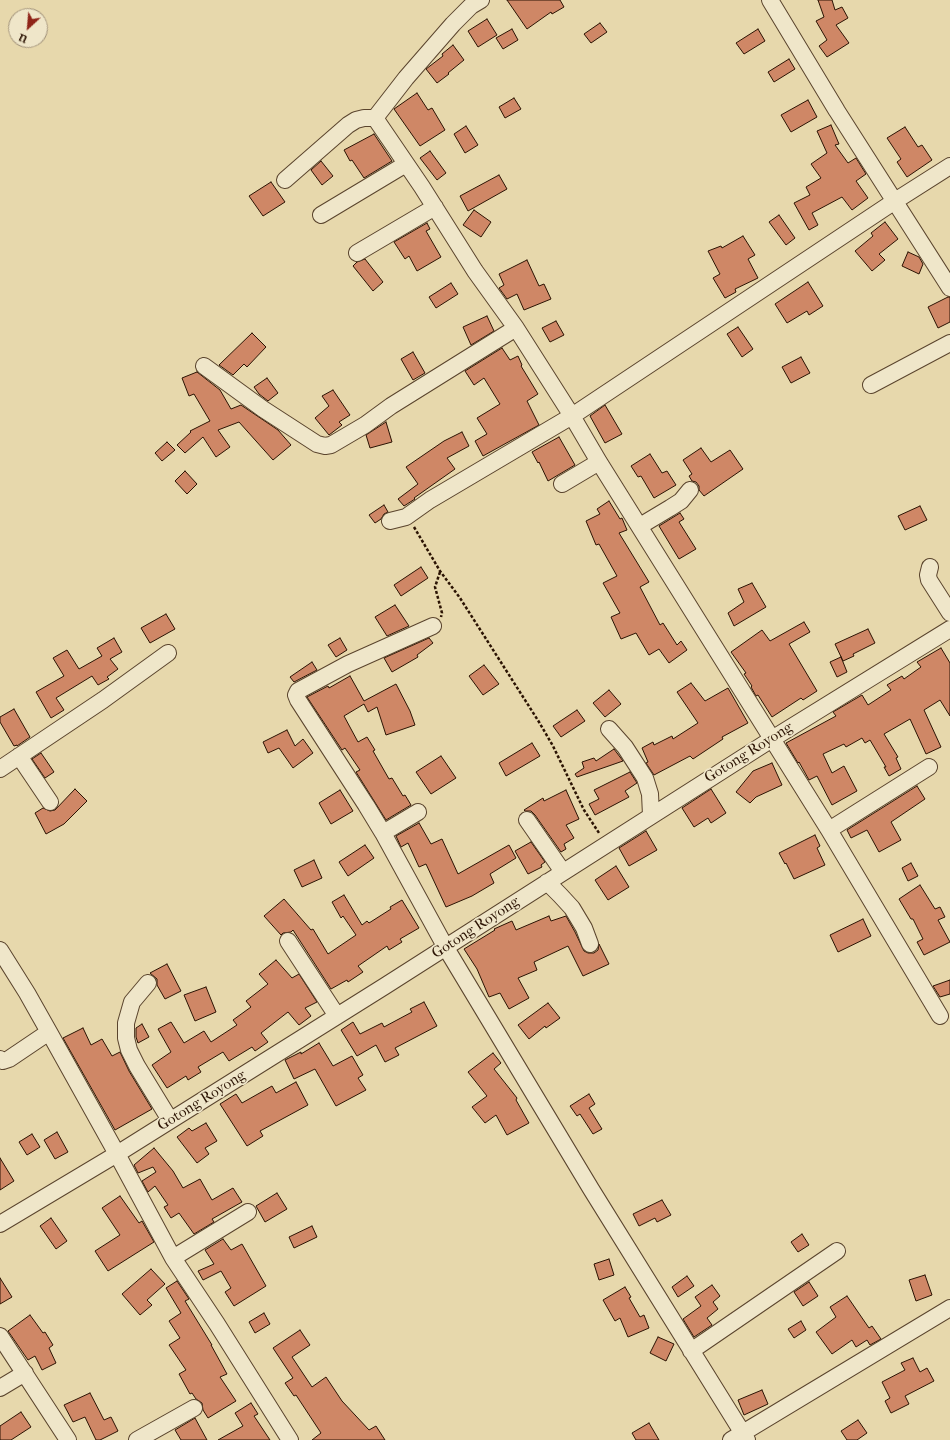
<!DOCTYPE html>
<html>
<head>
<meta charset="utf-8">
<style>
	body { margin:0 }
	#map { position:relative; width:950px; height:1440px; overflow:hidden; background:#e7d8ac; font-family:"IM FELL French Canon",serif }
	canvas { display:block }
	.north { position:absolute; left:8px; top:8px; width:40px; height:40px; box-sizing:border-box; background:#efe6c9; border:1px solid #a1927a; border-radius:50%; rotate:206deg; font-size:11px; font-weight:700; line-height:16px; text-align:center; color:#2b1303 }
	.north::after { content:''; display:block; margin:auto; width:14px; height:18px; background:#8f2418; clip-path:polygon(50% 0,100% 100%,50% 72%,0 100%) }
</style>
</head>
<body>
<div id="map">
<canvas width="950" height="1440"></canvas>
<div class="north">U</div>
</div>
<script>
const context = document.querySelector('canvas').getContext('2d');
context.lineJoin = 'round';
function paint(path, color) { context.fillStyle = color; context.fill(path, 'evenodd'); }
const toPath = rows => new Path2D(rows.map(r => 'M' + r).join(''));
function stroke(path, color, width, dash) { context.strokeStyle = color; context.lineWidth = width; context.lineCap = dash ? 'butt' : 'round'; context.setLineDash(dash || []); context.stroke(path); }
function label(font, color, halo, rows, align = 'center') {
  context.font = font + ' "IM FELL French Canon",serif'; context.lineWidth = 3.5; context.setLineDash([]); context.textBaseline = 'middle'; context.strokeStyle = halo; context.fillStyle = color; for (const [text, x, y, turn = 0] of rows) {
    context.save(); context.translate(x, y); context.rotate((+turn || 0) * Math.PI / 180); context.textAlign = isNaN(turn) ? turn : align; if (halo) context.strokeText(text, 0, 0); context.fillText(text, 0, 0); context.restore();
  }
}
const building = toPath([
	[507,0,560,0,564,7,552,14,551,12,527,29,507,0],
	[818,0,832,0,835,10,842,7,848,18,836,25,849,43,827,57,819,46,827,40,816,21,824,17,818,0],
	[487,19,497,35,478,47,468,31,487,19],
	[600,23,607,32,591,43,584,34,600,23],
	[512,29,518,40,503,49,496,38,512,29],
	[758,29,765,41,744,54,736,43,758,29],
	[453,45,464,60,448,73,449,74,437,83,426,69,443,56,442,54,453,45],
	[789,59,795,69,774,82,768,72,789,59],
	[417,93,428,110,432,108,445,130,420,146,394,109,417,93],
	[514,98,521,109,505,118,499,107,514,98],
	[808,100,817,117,791,132,781,115,808,100],
	[831,125,839,144,835,145,848,163,856,158,866,174,856,181,868,198,852,210,842,197,812,213,818,225,809,230,794,203,810,195,806,187,821,178,811,164,827,153,817,131,831,125],
	[466,126,478,145,465,153,454,134,466,126],
	[905,127,918,147,922,145,932,160,907,177,897,162,901,159,887,138,905,127],
	[374,134,392,161,364,178,352,160,350,161,344,150,374,134],
	[430,151,446,173,437,180,420,158,430,151],
	[321,161,333,176,322,185,311,170,321,161],
	[499,175,507,189,468,211,460,196,499,175],
	[271,182,285,202,263,216,249,196,271,182],
	[474,210,491,222,481,237,463,225,474,210],
	[779,215,795,238,786,245,769,222,779,215],
	[885,222,898,239,879,254,885,260,872,271,855,251,873,236,871,233,885,222],
	[427,223,430,229,426,231,441,257,417,271,409,256,405,259,394,242,427,223],
	[743,236,755,255,748,259,758,278,735,289,736,292,725,298,713,278,720,274,708,251,721,246,722,248,743,236],
	[908,252,919,257,923,264,919,274,902,266,908,252],
	[365,259,383,282,373,291,353,266,357,262,365,259],
	[527,260,539,286,544,284,551,299,524,310,517,294,507,299,499,288,504,285,499,274,527,260],
	[808,282,823,306,809,315,807,311,787,323,775,304,808,282],
	[451,283,458,294,436,308,429,297,451,283],
	[948,297,950,297,950,322,938,328,928,307,948,297],
	[487,316,494,331,471,345,463,327,487,316],
	[556,321,564,335,550,342,542,328,556,321],
	[738,327,753,349,742,357,727,334,738,327],
	[252,333,266,347,247,367,244,364,233,375,219,365,252,333],
	[502,348,510,360,518,356,522,365,521,366,538,394,527,401,539,425,483,456,475,441,487,434,477,418,500,404,484,378,474,385,465,371,502,348],
	[413,352,425,373,413,380,401,359,413,352],
	[801,357,810,373,791,383,782,367,801,357],
	[197,372,220,390,231,409,241,405,278,430,291,445,273,460,239,422,218,430,230,447,216,457,203,437,185,453,177,445,191,432,190,431,210,421,194,394,189,396,182,378,197,372],
	[267,378,278,393,268,401,259,394,254,387,267,378],
	[333,390,350,415,339,422,342,425,329,435,315,418,329,406,322,396,333,390],
	[605,405,622,434,605,443,590,416,605,405],
	[386,422,392,442,370,448,366,435,386,422],
	[462,432,469,446,447,458,455,469,414,498,415,499,404,506,398,499,418,484,406,467,444,441,462,432],
	[559,437,575,465,548,481,539,462,538,463,532,452,559,437],
	[167,442,175,450,162,461,155,453,167,442],
	[701,448,711,462,730,450,743,469,704,496,699,490,699,486,696,482,692,481,689,476,692,474,683,460,701,448],
	[650,454,662,473,667,471,676,485,654,498,641,476,638,477,631,466,650,454],
	[185,471,197,484,187,494,175,481,185,471],
	[609,501,620,519,622,518,627,530,619,533,649,582,640,587,660,625,663,623,677,645,681,641,687,650,669,663,659,649,649,655,636,633,621,639,611,617,620,613,603,583,617,576,599,544,596,545,586,521,600,514,597,509,609,501],
	[384,505,388,512,384,514,381,519,375,523,369,515,384,505],
	[920,506,927,520,905,530,898,516,920,506],
	[680,513,684,519,679,522,696,549,679,559,659,526,680,513],
	[421,567,428,578,401,596,394,585,421,567],
	[752,583,766,607,734,626,728,613,744,602,738,589,752,583],
	[395,605,409,626,387,636,375,617,395,605],
	[166,614,175,629,150,643,141,628,166,614],
	[804,622,810,632,789,644,817,691,803,700,801,698,772,717,758,695,756,696,751,687,752,686,744,674,746,673,731,652,762,630,770,641,804,622],
	[868,629,875,643,853,654,854,656,843,661,835,644,868,629],
	[114,638,122,652,110,659,118,669,107,677,109,679,98,685,92,676,56,698,64,710,51,718,36,692,64,676,53,658,67,650,79,669,102,656,97,648,114,638],
	[340,638,347,650,336,657,328,645,340,638],
	[429,638,433,643,417,655,418,657,392,672,384,658,429,638],
	[941,648,950,663,950,716,940,700,924,710,941,747,926,754,910,719,884,734,898,757,896,758,901,769,889,776,884,767,886,767,870,740,865,743,862,738,846,747,844,744,823,754,832,773,844,766,857,791,832,805,817,776,809,780,799,762,798,763,786,743,836,716,833,712,862,695,868,705,891,690,887,685,902,676,904,679,921,667,917,662,941,648],
	[841,657,847,672,837,677,830,662,841,657],
	[312,662,317,670,294,682,290,677,312,662],
	[484,665,499,684,483,695,469,676,484,665],
	[350,676,364,701,396,684,410,711,415,725,386,735,377,707,368,712,364,704,344,716,358,742,367,737,375,750,373,751,389,779,392,778,403,796,405,795,411,805,386,820,356,772,360,770,345,748,342,750,307,697,328,686,329,688,350,676],
	[691,683,705,701,728,688,748,723,722,737,723,739,693,759,690,756,654,775,646,763,648,762,642,748,653,742,654,745,672,736,673,739,698,723,677,692,691,683],
	[609,690,621,704,605,717,593,703,609,690],
	[14,709,30,737,17,746,17,745,14,746,0,722,0,717,14,709],
	[577,710,585,721,561,737,553,726,577,710],
	[287,730,295,746,303,739,313,753,293,768,279,748,268,753,263,742,287,730],
	[532,743,540,756,506,776,499,763,532,743],
	[614,749,623,761,577,777,575,774,584,768,582,762,594,758,596,761,614,749],
	[41,753,54,772,45,778,32,759,41,753],
	[441,756,456,778,431,794,416,772,441,756],
	[772,763,782,785,756,797,750,803,736,792,753,771,772,763],
	[630,772,637,783,625,791,629,797,595,815,589,804,599,799,594,790,630,772],
	[917,786,925,799,891,822,901,840,879,852,867,830,851,838,847,830,917,786],
	[75,789,87,801,64,824,46,834,35,813,43,808,50,811,55,810,75,789],
	[711,789,726,813,711,823,708,818,694,827,682,808,711,789],
	[340,790,353,811,331,824,319,803,340,790],
	[566,790,579,819,566,825,574,838,564,844,566,849,561,852,535,815,531,811,525,811,524,810,543,798,544,801,566,790],
	[419,823,431,844,442,839,458,874,509,845,516,858,490,874,494,883,472,896,446,907,426,864,419,867,408,843,401,847,396,836,419,823],
	[646,831,657,850,629,866,619,848,646,831],
	[815,835,820,846,817,848,825,865,794,879,786,863,785,864,779,853,815,835],
	[531,842,545,862,541,865,542,867,528,874,515,851,531,842],
	[365,845,374,858,348,876,339,862,365,845],
	[314,860,322,878,302,887,294,870,314,860],
	[911,863,918,876,908,881,902,868,911,863],
	[616,866,629,887,608,900,595,880,616,866],
	[920,885,935,909,940,907,945,917,938,920,950,942,924,955,917,942,923,939,913,919,911,919,899,899,920,885],
	[344,895,362,925,367,921,369,923,391,909,390,907,402,900,419,928,400,939,402,942,389,950,387,946,358,966,363,972,348,982,347,980,331,989,293,930,291,932,283,933,281,935,264,916,284,899,311,930,313,929,328,954,356,935,343,916,341,918,332,902,344,895],
	[549,916,551,921,566,916,575,932,584,951,588,953,594,953,598,950,599,944,609,964,583,976,568,946,534,962,537,970,518,978,529,998,509,1009,500,993,489,997,477,969,464,949,495,930,494,929,512,921,516,930,549,916],
	[863,919,871,936,838,952,830,935,863,919],
	[276,960,292,978,299,974,317,1002,305,1008,311,1016,299,1025,288,1012,261,1033,268,1042,255,1051,252,1047,229,1061,223,1052,198,1067,201,1072,188,1080,186,1076,167,1088,152,1065,171,1052,158,1029,171,1022,184,1043,204,1031,211,1042,237,1025,233,1020,251,1007,246,1001,268,984,259,974,276,960],
	[167,964,181,991,165,999,157,985,157,979,150,973,167,964],
	[950,980,950,994,940,997,933,986,950,980],
	[206,987,216,1012,195,1021,184,995,206,987],
	[424,1002,437,1026,395,1048,399,1055,385,1062,376,1045,357,1056,341,1030,353,1022,360,1034,382,1023,384,1027,412,1012,410,1009,424,1002],
	[548,1003,560,1018,546,1028,545,1026,529,1039,518,1025,548,1003],
	[142,1024,149,1037,138,1043,136,1037,136,1028,142,1024],
	[83,1028,91,1045,102,1039,112,1056,120,1052,129,1071,152,1109,115,1130,63,1038,83,1028],
	[319,1043,333,1066,352,1056,363,1075,358,1078,366,1090,336,1106,315,1069,294,1079,285,1060,301,1052,301,1054,319,1043],
	[493,1053,501,1063,494,1069,517,1098,516,1100,529,1123,507,1135,496,1115,485,1123,472,1107,487,1096,468,1072,493,1053],
	[296,1082,308,1105,260,1131,263,1136,247,1146,220,1104,236,1094,242,1103,272,1086,276,1093,296,1082],
	[589,1094,595,1104,589,1108,602,1129,593,1134,580,1114,577,1116,570,1106,589,1094],
	[206,1123,217,1141,205,1148,209,1154,197,1163,177,1137,189,1128,192,1131,206,1123],
	[57,1132,68,1152,55,1159,44,1140,57,1132],
	[32,1134,40,1147,27,1155,19,1142,32,1134],
	[154,1148,173,1171,183,1188,200,1179,212,1200,233,1188,242,1202,212,1219,214,1222,194,1234,179,1213,171,1218,164,1207,168,1205,155,1186,148,1192,142,1181,156,1172,153,1167,138,1173,134,1165,154,1148],
	[0,1158,14,1181,0,1190,0,1158],
	[277,1193,287,1209,265,1222,256,1206,277,1193],
	[120,1196,139,1223,142,1221,154,1242,108,1271,95,1251,120,1235,102,1208,120,1196],
	[662,1200,671,1215,657,1222,655,1218,639,1226,633,1214,662,1200],
	[51,1218,67,1241,56,1249,40,1226,51,1218],
	[312,1226,317,1237,294,1248,289,1237,312,1226],
	[802,1234,809,1245,798,1252,791,1242,802,1234],
	[223,1239,231,1250,242,1244,266,1286,234,1306,225,1292,231,1288,221,1271,203,1280,198,1271,214,1264,205,1250,223,1239],
	[609,1259,614,1275,599,1280,594,1264,609,1259],
	[151,1269,165,1284,147,1300,152,1305,140,1315,122,1294,151,1269],
	[925,1275,932,1295,916,1301,909,1280,925,1275],
	[687,1276,694,1286,678,1297,672,1287,687,1276],
	[0,1278,12,1297,0,1304,0,1278],
	[177,1281,189,1299,185,1301,212,1345,211,1345,227,1374,220,1377,236,1401,208,1418,203,1410,202,1403,196,1399,192,1393,190,1394,179,1374,186,1370,169,1345,180,1338,169,1321,181,1313,166,1288,177,1281],
	[809,1282,818,1296,803,1306,794,1292,809,1282],
	[712,1285,720,1296,713,1302,718,1309,707,1318,712,1325,694,1337,683,1319,701,1306,695,1297,712,1285],
	[625,1287,631,1297,629,1298,640,1317,644,1315,649,1328,628,1337,620,1318,615,1321,603,1300,625,1287],
	[847,1296,869,1328,872,1326,881,1339,870,1345,867,1340,856,1347,852,1340,832,1354,816,1332,836,1317,830,1307,847,1296],
	[264,1313,270,1324,255,1333,249,1322,264,1313],
	[30,1315,43,1333,45,1332,53,1345,49,1348,56,1363,42,1370,35,1356,28,1360,8,1331,30,1315],
	[801,1321,806,1330,794,1338,788,1329,801,1321],
	[300,1330,310,1345,292,1357,312,1387,326,1377,342,1401,369,1430,376,1426,385,1440,312,1440,321,1433,296,1395,294,1396,285,1383,293,1378,273,1348,300,1330],
	[658,1337,674,1344,666,1361,650,1353,658,1337],
	[913,1358,920,1372,927,1368,934,1381,905,1396,909,1404,891,1413,885,1401,890,1398,882,1382,905,1370,901,1363,913,1358],
	[762,1390,768,1404,744,1415,738,1400,762,1390],
	[90,1393,104,1420,111,1417,118,1431,100,1440,96,1440,85,1417,73,1422,64,1405,90,1393],
	[251,1403,258,1414,254,1416,270,1440,218,1440,243,1426,235,1413,251,1403],
	[21,1412,31,1427,11,1440,0,1440,0,1426,21,1412],
	[195,1418,207,1440,181,1440,175,1430,195,1418],
	[858,1420,867,1433,857,1440,847,1440,841,1431,858,1420],
	[649,1423,659,1440,636,1440,632,1433,649,1423]
]);
const path = toPath([
	[414,527,440,571,460,598,539,722,553,746,584,810,599,833],
	[440,572,435,587,442,613,441,617]
]);
const minor = toPath([
	[481,0,471,6,453,24,406,78,375,118,422,187,475,271,516,328,572,416,599,462,829,830,940,1016],
	[770,0,837,111,950,288],
	[285,180,348,125,356,120,364,118,375,118],
	[321,215,406,164],
	[357,253,435,207],
	[204,366,263,409,317,444,325,446,331,445,365,425,391,406,516,328],
	[871,385,950,343],
	[562,484,599,462],
	[390,521,406,517,430,500,572,416,895,201,950,166],
	[640,526,670,508,681,501,690,490],
	[930,567,928,575,929,580,950,613],
	[433,626,348,664,298,691,296,695,298,700,366,805,383,833,446,948,591,1189,747,1440],
	[609,729,625,747,645,778,650,794,651,815],
	[19,756,50,802],
	[0,769,103,700,168,653],
	[527,820,563,872],
	[829,830,929,767],
	[383,833,418,812],
	[547,882,560,895,572,908,584,928,590,944],
	[288,941,337,1016],
	[0,950,27,993,49,1032,117,1154,173,1258,217,1324,290,1440],
	[148,983,132,1002,126,1023,126,1038,129,1050,137,1066,170,1120],
	[0,1059,3,1061,9,1059,49,1032],
	[0,1224,117,1154,385,986,772,739,950,629],
	[173,1258,248,1212],
	[0,1336,68,1440],
	[691,1351,837,1251],
	[0,1388,25,1373],
	[137,1440,194,1408],
	[731,1440,950,1308]
]);
const streetNames = [
	["Gotong Royong",749,753,-32],
	["Gotong Royong",476,928,-33],
	["Gotong Royong",202,1101,-32]
];
paint(building, '#cf8766');
stroke(building, '#2b1303', 1);
stroke(minor, '#5a442d', 18);
stroke(path, '#2b1303', 2.5, [3, 2]);
stroke(minor, '#efe6c9', 16);
label('15px', '#2b1303', '#efe6c9', streetNames);
</script>
</body>
</html>
